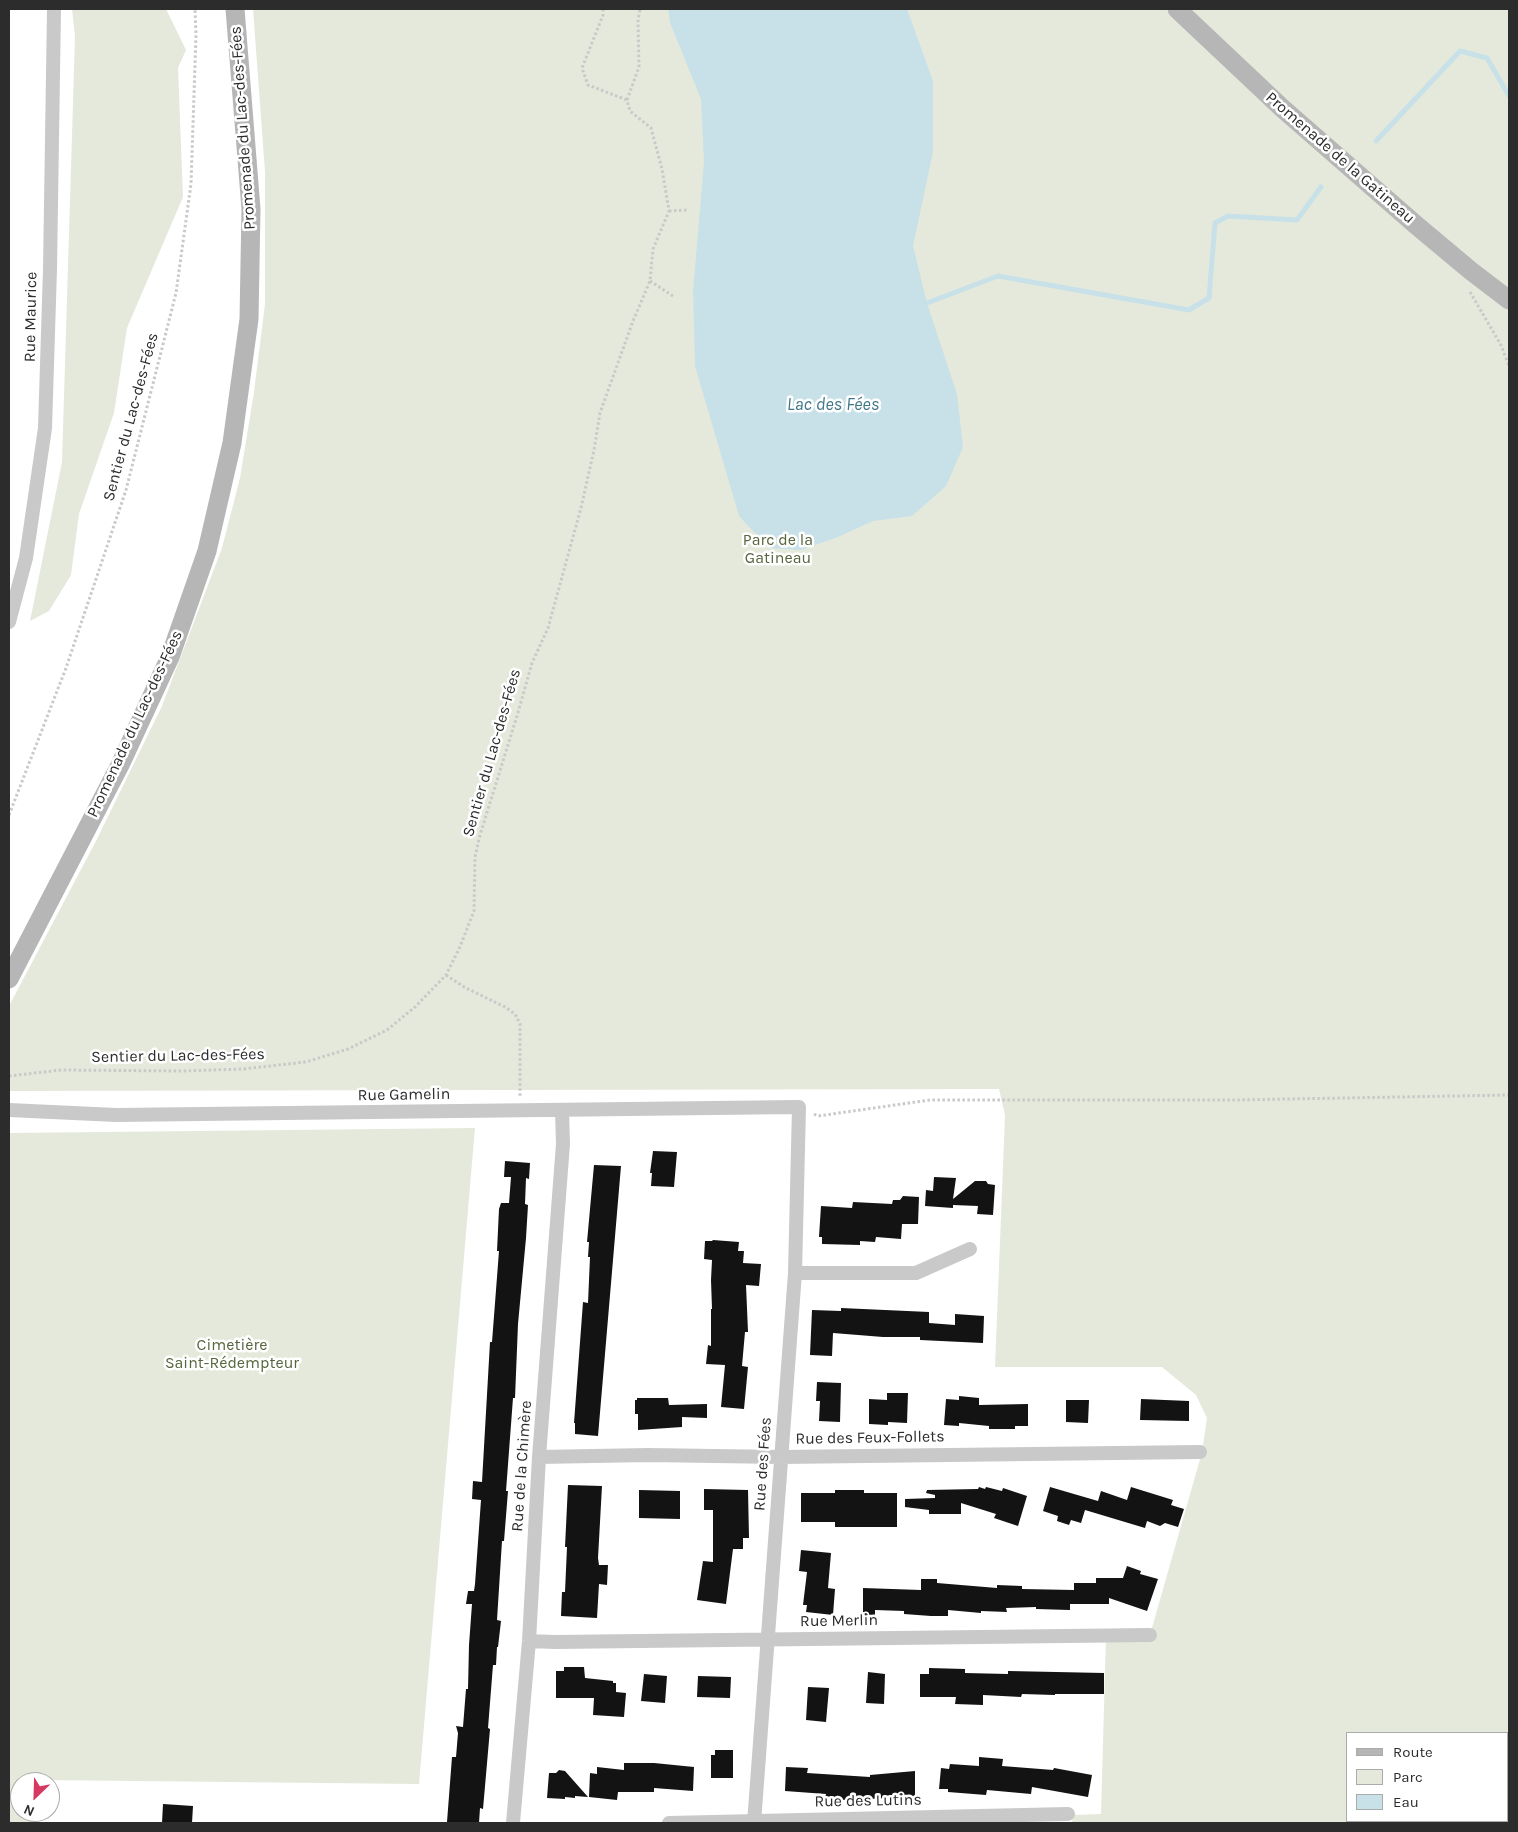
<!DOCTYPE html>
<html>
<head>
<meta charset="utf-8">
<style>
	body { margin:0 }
	#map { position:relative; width:1518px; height:1832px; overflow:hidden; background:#fff; font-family:Karla,sans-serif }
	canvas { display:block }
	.frame { position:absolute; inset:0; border:10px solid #2c2c2c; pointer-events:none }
	.legend { position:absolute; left:1346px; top:1732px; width:162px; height:90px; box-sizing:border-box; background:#fff; border:1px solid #ababab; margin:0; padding:6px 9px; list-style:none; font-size:15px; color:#2c2c2c }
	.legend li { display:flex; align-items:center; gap:10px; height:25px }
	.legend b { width:25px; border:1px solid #ababab }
	.north { position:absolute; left:10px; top:1772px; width:50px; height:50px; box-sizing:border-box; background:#fff; border:1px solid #ababab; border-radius:50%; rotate:204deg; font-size:14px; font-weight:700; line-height:20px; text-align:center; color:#2c2c2c }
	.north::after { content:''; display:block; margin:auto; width:18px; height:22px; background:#d83960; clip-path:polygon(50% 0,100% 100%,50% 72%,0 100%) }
</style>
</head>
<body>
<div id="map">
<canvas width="1518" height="1832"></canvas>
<div class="frame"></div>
<ul class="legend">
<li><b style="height:6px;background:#b6b6b6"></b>Route</li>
<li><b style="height:14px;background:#e5e9db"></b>Parc</li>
<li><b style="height:14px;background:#c8e1e8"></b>Eau</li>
</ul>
<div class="north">N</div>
</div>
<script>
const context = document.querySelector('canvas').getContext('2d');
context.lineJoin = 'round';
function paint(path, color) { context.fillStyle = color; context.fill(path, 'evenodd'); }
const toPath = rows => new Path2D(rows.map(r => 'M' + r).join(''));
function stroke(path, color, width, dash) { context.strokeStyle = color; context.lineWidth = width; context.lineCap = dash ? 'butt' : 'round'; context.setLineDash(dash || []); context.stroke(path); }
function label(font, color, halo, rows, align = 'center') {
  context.font = font + ' Karla,sans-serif'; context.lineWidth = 5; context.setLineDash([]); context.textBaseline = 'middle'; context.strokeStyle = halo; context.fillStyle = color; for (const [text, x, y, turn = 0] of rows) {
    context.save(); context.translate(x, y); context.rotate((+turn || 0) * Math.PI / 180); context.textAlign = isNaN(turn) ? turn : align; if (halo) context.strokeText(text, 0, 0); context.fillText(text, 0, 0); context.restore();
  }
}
const green = toPath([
	[72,9,166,9,186,50,178,68,183,197,127,328,114,413,79,514,71,575,49,611,30,621,62,462,75,36],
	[253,9,1509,9,1509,1823,1072,1823,1073,1815,1101,1814,1106,1636,1150,1635,1202,1452,1207,1418,1196,1395,1162,1367,995,1367,1005,1115,999,1089,9,1091,9,1006,96,841,162,706,222,548,240,478,254,392,265,304,265,172],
	[1347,1733,1507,1733,1507,1821,1347,1821],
	[475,1128,419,1784,40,1780,40,1782,20,1782,20,1812,38,1812,38,1823,9,1823,9,1133]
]);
const water = toPath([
	[668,9,907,9,933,81,933,152,913,246,927,303,957,394,963,447,946,486,912,516,873,521,838,537,801,550,769,548,739,516,695,366,693,291,704,162,701,99,670,23]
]);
const stream = toPath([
	[1376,141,1460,51,1487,58,1509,96],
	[927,303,998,276,1189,310,1209,298,1215,223,1228,216,1297,220,1321,187]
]);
const building = toPath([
	[653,1151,677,1152,674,1187,651,1186,652,1173,650,1173],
	[505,1161,530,1163,529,1179,526,1178,525,1204,528,1205,526,1238,518,1324,515,1398,513,1398,506,1491,508,1491,504,1541,502,1541,497,1620,501,1621,498,1647,497,1647,496,1665,493,1665,488,1728,490,1729,483,1809,480,1808,479,1823,447,1822,452,1757,456,1757,458,1733,456,1726,463,1727,466,1689,468,1689,469,1645,472,1604,466,1604,468,1591,474,1591,475,1584,481,1500,472,1499,473,1481,482,1482,490,1342,492,1342,499,1251,497,1251,499,1209,501,1203,509,1203,511,1177,504,1177],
	[594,1165,621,1166,598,1436,575,1434,575,1423,574,1423,583,1302,588,1303,590,1257,588,1257,589,1242,587,1242],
	[934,1177,956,1178,953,1199,975,1181,986,1181,988,1184,995,1185,993,1215,977,1214,978,1206,953,1205,953,1208,925,1206,926,1190,933,1191],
	[903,1196,919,1197,918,1224,902,1224,901,1239,876,1237,875,1242,860,1241,860,1245,822,1244,822,1237,819,1237,821,1206,852,1208,853,1202,892,1204,893,1200,900,1200],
	[713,1240,739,1242,738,1251,744,1251,743,1263,761,1264,759,1286,746,1285,748,1332,745,1332,742,1366,748,1367,744,1409,721,1407,725,1365,706,1364,708,1345,711,1346,711,1309,712,1309,711,1280,712,1260,704,1259,705,1241,712,1241],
	[841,1308,929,1312,929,1323,955,1325,955,1314,984,1316,983,1343,920,1340,920,1337,883,1337,833,1333,832,1356,810,1355,812,1310,841,1311],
	[817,1382,841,1383,840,1422,819,1421,820,1401,816,1401],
	[887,1393,908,1393,907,1423,888,1422,888,1425,869,1424,869,1399,887,1400],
	[959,1396,979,1398,979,1405,1028,1404,1028,1426,1015,1426,1015,1429,989,1429,989,1426,959,1423,959,1426,944,1425,946,1399,959,1400],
	[637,1398,668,1398,669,1405,707,1404,707,1418,682,1417,682,1427,638,1430,638,1414,635,1414,635,1400,637,1400],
	[1141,1399,1189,1401,1189,1421,1140,1420],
	[1066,1400,1089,1400,1088,1423,1066,1422],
	[568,1485,602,1486,598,1558,599,1565,608,1565,607,1585,599,1584,597,1618,561,1616,562,1592,565,1592,567,1547,565,1547],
	[979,1487,985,1489,986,1487,1002,1491,1003,1488,1027,1496,1018,1526,994,1518,996,1514,961,1503,961,1514,929,1514,929,1510,905,1507,905,1499,935,1498,935,1495,926,1493,927,1490,978,1489],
	[1050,1487,1098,1501,1101,1491,1127,1500,1131,1487,1173,1500,1171,1505,1184,1509,1178,1527,1165,1523,1160,1526,1147,1521,1145,1528,1085,1510,1081,1523,1071,1520,1069,1525,1057,1521,1058,1516,1043,1511],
	[704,1489,748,1490,749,1538,743,1538,743,1549,733,1549,726,1604,697,1600,703,1561,713,1562,713,1510,704,1510],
	[639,1490,680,1491,680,1519,639,1518],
	[835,1490,864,1490,864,1493,897,1493,897,1527,835,1527,835,1522,801,1522,801,1493,835,1493],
	[801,1550,831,1553,828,1588,835,1589,833,1615,806,1612,807,1605,803,1605,807,1572,799,1571],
	[1127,1566,1141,1571,1140,1574,1158,1579,1147,1611,1109,1598,1109,1604,1070,1604,1070,1610,1036,1609,1036,1607,1006,1608,1007,1612,981,1611,981,1613,948,1610,948,1616,931,1616,904,1614,904,1611,875,1610,875,1616,863,1616,863,1588,921,1590,921,1579,937,1579,937,1583,997,1588,997,1585,1022,1586,1022,1589,1074,1590,1074,1583,1096,1583,1096,1578,1123,1578],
	[564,1667,584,1667,585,1678,613,1681,613,1683,616,1683,616,1692,626,1693,624,1717,593,1715,594,1698,556,1698,556,1671,564,1671],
	[929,1668,965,1669,965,1673,1008,1674,1008,1671,1104,1673,1104,1694,1055,1694,1055,1695,1022,1694,1021,1697,983,1695,983,1705,955,1704,956,1697,920,1697,920,1674,929,1674],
	[868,1672,885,1674,884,1704,866,1703],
	[644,1674,667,1676,665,1703,641,1701],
	[698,1676,731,1677,730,1698,697,1697],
	[808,1687,829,1688,826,1722,806,1720],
	[715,1750,733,1750,733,1778,711,1778,711,1755,715,1755],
	[979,1757,1003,1759,1002,1766,1053,1770,1054,1768,1092,1775,1088,1797,1032,1787,1031,1794,987,1790,986,1795,948,1792,948,1789,939,1789,941,1768,949,1769,950,1764,979,1766],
	[624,1763,654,1763,694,1767,693,1791,654,1788,654,1792,618,1792,617,1800,589,1797,590,1773,597,1774,597,1767,624,1770],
	[786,1767,808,1768,807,1773,870,1777,870,1775,915,1771,915,1797,841,1800,825,1799,826,1794,785,1791],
	[559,1770,565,1771,588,1797,575,1796,575,1798,565,1797,565,1799,547,1798,549,1773,556,1773],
	[163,1804,193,1806,192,1823,162,1823]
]);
const path = toPath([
	[603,9,603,15,582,68,588,85,627,100],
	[669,211,688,210],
	[650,281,673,296],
	[1470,292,1501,345,1509,366],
	[9,815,66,668,126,490,176,293,191,184,196,35,195,9],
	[446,975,464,987,505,1007,515,1014,520,1024,520,1096],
	[9,1076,61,1070,185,1071,243,1069,306,1062,348,1049,387,1030,415,1007,446,975,459,949,474,911,475,857,480,835,517,716,532,663,548,628,581,508,594,450,600,413,633,321,650,281,653,249,669,211,662,169,651,128,630,111,627,100,639,67,638,21,640,9],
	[814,1114,818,1116,930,1100,1233,1100,1509,1095]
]);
const street = toPath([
	[9,622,26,558,45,428,50,269,54,9],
	[9,1110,116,1115,799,1107,795,1273,754,1823],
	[795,1273,916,1273,970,1249],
	[539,1457,648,1455,781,1457,1200,1452],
	[529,1641,555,1642,1150,1635],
	[513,1823,529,1641,539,1457,563,1144,562,1110],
	[669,1823,1068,1814]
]);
const secondary = toPath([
	[1177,9,1282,108,1416,225,1471,271,1509,300],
	[9,979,120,765,170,657,207,551,232,443,249,319,251,209,235,9]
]);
const streetNames = [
	["Promenade du Lac-des-Fées",243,128,-94],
	["Promenade de la Gatineau",1340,158,41],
	["Rue Maurice",31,317,-89],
	["Sentier du Lac-des-Fées",131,417,-75],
	["Promenade du Lac-des-Fées",135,724,-65],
	["Sentier du Lac-des-Fées",492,753,-74],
	["Sentier du Lac-des-Fées",178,1056,-1],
	["Rue Gamelin",404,1095,-1],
	["Rue des Feux-Follets",870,1438,-1],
	["Rue des Fées",763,1464,-86],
	["Rue de la Chimère",522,1466,-86],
	["Rue Merlin",839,1621,-1],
	["Rue des Lutins",868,1801,-1]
];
const parkNames = [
	["Parc de la",778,540],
	["Gatineau",778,558],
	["Cimetière",232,1345],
	["Saint-Rédempteur",232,1363]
];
const waterNames = [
	["Lac des Fées",833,405]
];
paint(green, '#e5e9db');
paint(water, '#c8e1e8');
stroke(stream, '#c8e1e8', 5);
paint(building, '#131313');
stroke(path, '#c9c9c9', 3, [2.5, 2.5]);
stroke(street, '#c9c9c9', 14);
stroke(secondary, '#b6b6b6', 19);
label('16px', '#2c2c2c', '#fff', streetNames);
label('16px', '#56653d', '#fff', parkNames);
label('italic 18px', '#417888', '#fff', waterNames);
</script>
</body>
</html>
